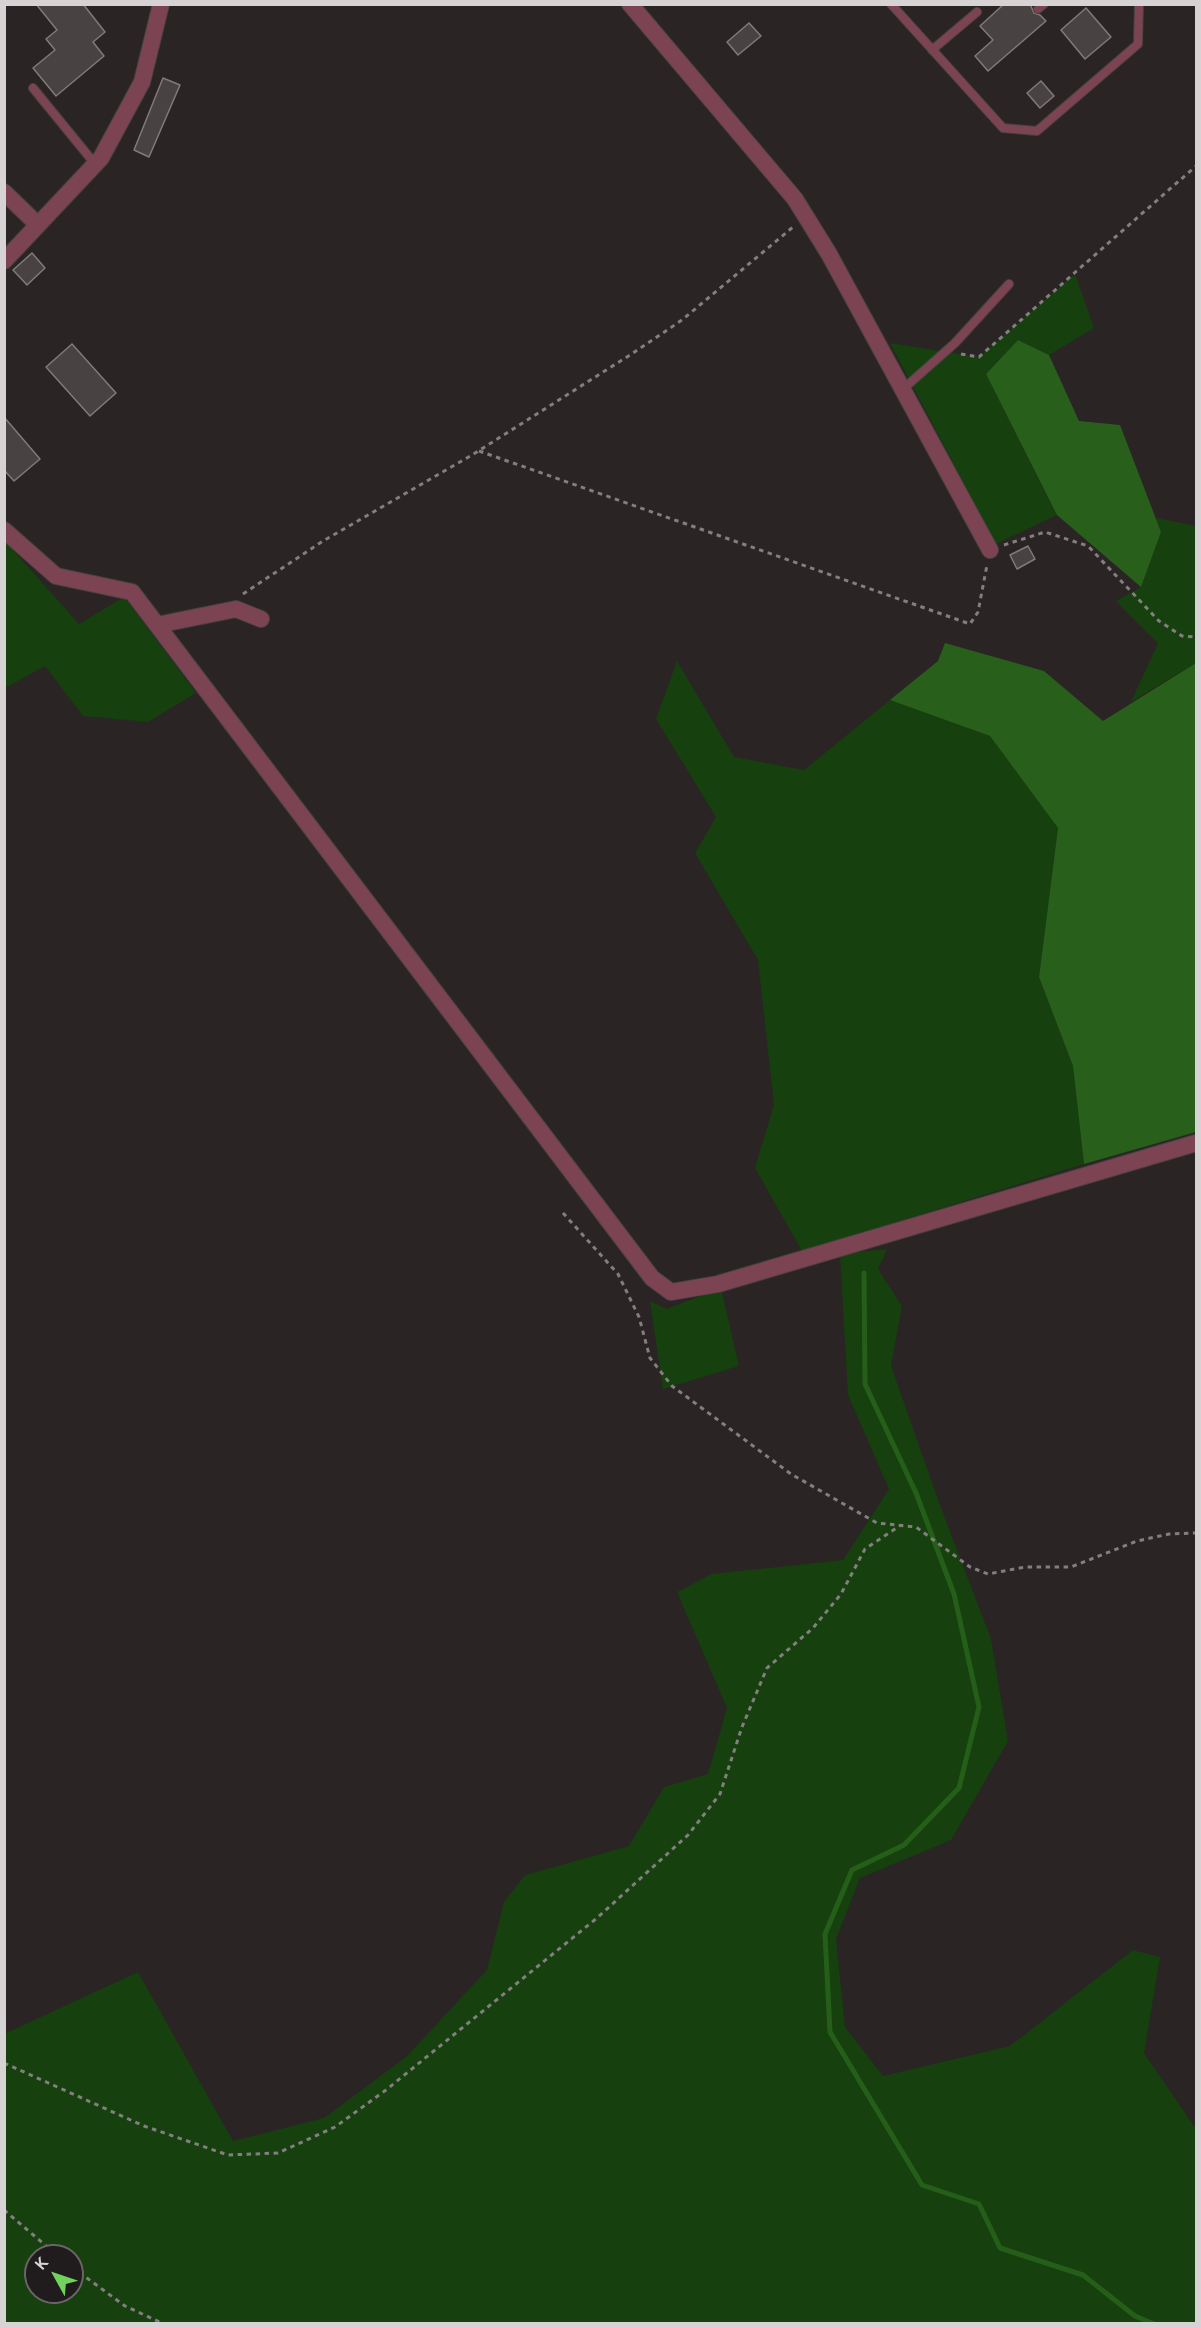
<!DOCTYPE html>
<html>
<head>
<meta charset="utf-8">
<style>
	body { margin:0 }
	#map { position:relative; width:1201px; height:2328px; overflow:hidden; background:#2a2425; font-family:Figtree,sans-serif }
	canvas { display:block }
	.frame { position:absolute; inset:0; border:6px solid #d7d3d4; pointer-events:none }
	.north { position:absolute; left:24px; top:2244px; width:60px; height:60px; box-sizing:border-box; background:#201b1c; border:2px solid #696566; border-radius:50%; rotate:310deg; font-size:16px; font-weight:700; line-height:24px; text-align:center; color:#d7d3d4 }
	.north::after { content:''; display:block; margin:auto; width:21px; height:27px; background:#71d25e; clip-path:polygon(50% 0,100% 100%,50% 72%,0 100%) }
</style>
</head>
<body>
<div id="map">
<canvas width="1201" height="2328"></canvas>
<div class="frame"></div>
<div class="north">K</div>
</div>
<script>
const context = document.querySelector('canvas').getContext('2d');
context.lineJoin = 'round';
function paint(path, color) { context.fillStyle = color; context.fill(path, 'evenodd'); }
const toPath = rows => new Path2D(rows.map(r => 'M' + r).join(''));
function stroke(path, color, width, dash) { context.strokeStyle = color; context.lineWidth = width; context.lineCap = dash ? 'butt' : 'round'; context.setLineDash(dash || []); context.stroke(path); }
const green = toPath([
	[1075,274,1094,328,1049,355,1018,340,986,374,1057,515,996,544,890,343,979,357],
	[1156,518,1196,526,1196,663,1131,702,1158,643,1116,601,1141,587,1161,532],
	[4,540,79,624,124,597,196,693,148,722,83,716,45,666,5,688],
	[677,661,734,757,804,770,890,700,990,736,1058,828,1039,977,1073,1066,1084,1164,802,1251,755,1168,774,1104,758,960,695,853,716,817,656,719],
	[887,1249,878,1269,902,1306,891,1366,941,1508,991,1639,1008,1741,951,1840,860,1878,836,1939,845,2027,883,2076,1010,2046,1133,1950,1160,1957,1144,2053,1196,2129,1196,2323,5,2323,4,2034,138,1972,233,2141,324,2118,407,2056,487,1970,504,1902,525,1875,629,1846,664,1787,708,1774,727,1708,677,1592,712,1574,843,1560,889,1489,848,1395,840,1254],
	[36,2256,72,2256,72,2292,36,2292],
	[721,1288,739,1366,663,1389,650,1301,667,1309]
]);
const forest = toPath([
	[1018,340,1049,355,1079,421,1120,425,1161,532,1141,587,1057,515,986,374],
	[945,643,1044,671,1103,721,1196,663,1196,1132,1084,1164,1073,1066,1039,977,1058,828,990,736,890,700,938,661]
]);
const stream = toPath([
	[864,1273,865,1384,916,1493,954,1594,979,1707,959,1788,904,1845,852,1870,825,1934,830,2032,922,2185,979,2204,1000,2248,1083,2275,1135,2316,1154,2324]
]);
const building = toPath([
	[36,4,83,4,105,32,93,42,104,56,56,96,33,68,55,50,46,39,57,30,36,4],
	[1004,4,1030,4,1034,13,1040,15,1046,21,988,71,975,56,993,40,980,26,1004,4],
	[1086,8,1111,37,1085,59,1061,30,1086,8],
	[749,23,761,36,738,55,727,42,749,23],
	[163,78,180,85,149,157,134,150,163,78],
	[1041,81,1054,96,1040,108,1027,93,1041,81],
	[32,253,45,268,27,285,13,270,32,253],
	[72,344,116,393,90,416,46,367,72,344],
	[4,417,40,459,14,481,4,470,4,417],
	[1028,546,1035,559,1017,569,1010,555,1028,546]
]);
const path = toPath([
	[961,354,979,357,1196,166],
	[479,451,970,624,978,612,987,565],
	[1004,545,1045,532,1088,546,1159,621,1182,636,1196,637],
	[243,594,323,541,472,455,630,355,682,320,793,227],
	[563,1213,618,1274,639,1317,650,1358,672,1386,791,1474,877,1523,916,1527,970,1567,988,1574,1025,1567,1071,1567,1137,1541,1169,1534,1196,1533],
	[4,2063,144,2126,228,2155,278,2153,335,2127,386,2090,597,1918,688,1835,720,1794,742,1727,767,1668,813,1628,841,1594,865,1549,901,1525],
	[4,2210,58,2256],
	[72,2267,125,2306,164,2324]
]);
const service = toPath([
	[891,4,1003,128,1037,131,1138,44,1139,4],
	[1038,9,1044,4],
	[932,50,977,12],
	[33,88,95,164],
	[902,390,955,343,1009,284]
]);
const minor = toPath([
	[630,4,795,199,829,254,990,550],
	[4,192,38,225],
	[4,530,56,576,132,592,652,1278,671,1292,718,1284,1196,1143],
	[157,625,236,609,261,619]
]);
const tertiary = toPath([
	[4,261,101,158,142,82,161,4]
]);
paint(green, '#16400d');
paint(forest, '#28601b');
stroke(stream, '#255e19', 5);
paint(building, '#494243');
stroke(building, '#817a7b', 1.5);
stroke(service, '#464041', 10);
stroke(minor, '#464041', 18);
stroke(tertiary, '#464041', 18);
stroke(path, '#837e7f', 3, [4.5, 4.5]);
stroke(service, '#7c4452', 8);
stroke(minor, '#7c4452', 16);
stroke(tertiary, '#7c4452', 16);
</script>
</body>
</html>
